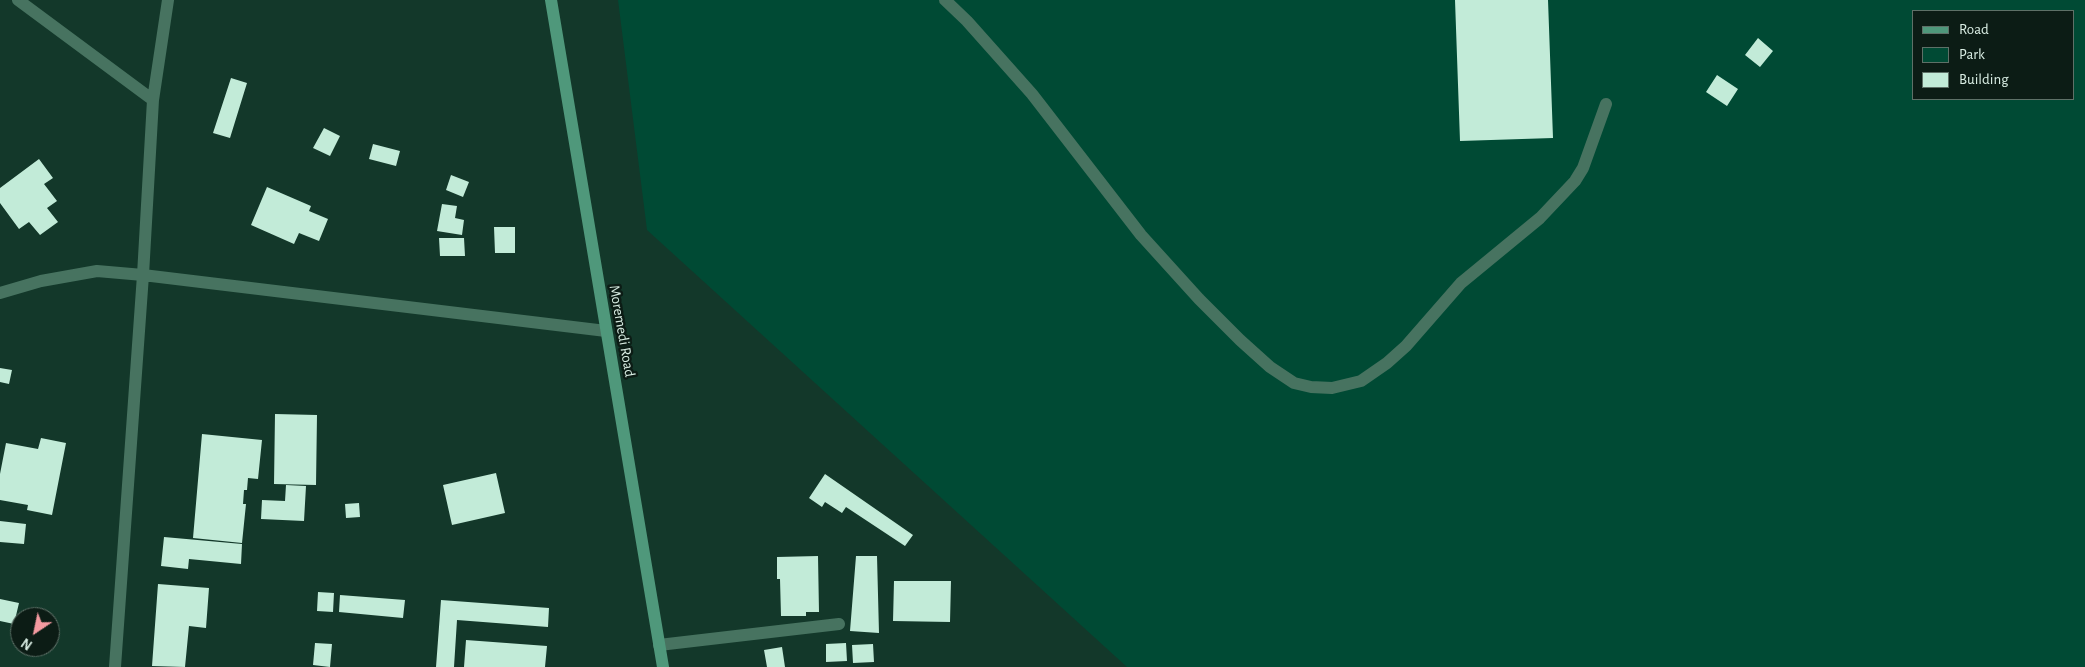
<!DOCTYPE html>
<html>
<head>
<meta charset="utf-8">
<style>
	body { margin:0 }
	#map { position:relative; width:2085px; height:667px; overflow:hidden; background:#13382a; font-family:"Alegreya Sans",sans-serif }
	canvas { display:block }
	.legend { position:absolute; left:1912px; top:10px; width:162px; height:90px; box-sizing:border-box; background:#0c1c15; border:1px solid #5e7067; margin:0; padding:6px 9px; list-style:none; font-size:15px; color:#d9ede3 }
	.legend li { display:flex; align-items:center; gap:10px; height:25px }
	.legend b { width:25px; border:1px solid #5e7067 }
	.north { position:absolute; left:10px; top:607px; width:50px; height:50px; box-sizing:border-box; background:#0c1c15; border:1px solid #5e7067; border-radius:50%; rotate:214deg; font-size:14px; font-weight:700; line-height:20px; text-align:center; color:#d9ede3 }
	.north::after { content:''; display:block; margin:auto; width:18px; height:22px; background:#f49aa0; clip-path:polygon(50% 0,100% 100%,50% 72%,0 100%) }
</style>
</head>
<body>
<div id="map">
<canvas width="2085" height="667"></canvas>
<ul class="legend">
<li><b style="height:6px;background:#4f987b"></b>Road</li>
<li><b style="height:14px;background:#004a34"></b>Park</li>
<li><b style="height:14px;background:#c2ebd8"></b>Building</li>
</ul>
<div class="north">N</div>
</div>
<script>
const context = document.querySelector('canvas').getContext('2d');
context.lineJoin = 'round';
function paint(path, color) { context.fillStyle = color; context.fill(path, 'evenodd'); }
const toPath = rows => new Path2D(rows.map(r => 'M' + r).join(''));
function stroke(path, color, width, dash) { context.strokeStyle = color; context.lineWidth = width; context.lineCap = dash ? 'butt' : 'round'; context.setLineDash(dash || []); context.stroke(path); }
function label(font, color, halo, rows, align = 'center') {
  context.font = font + ' "Alegreya Sans",sans-serif'; context.lineWidth = 5; context.setLineDash([]); context.textBaseline = 'middle'; context.strokeStyle = halo; context.fillStyle = color; for (const [text, x, y, turn = 0] of rows) {
    context.save(); context.translate(x, y); context.rotate((+turn || 0) * Math.PI / 180); context.textAlign = isNaN(turn) ? turn : align; if (halo) context.strokeText(text, 0, 0); context.fillText(text, 0, 0); context.restore();
  }
}
const green = toPath([
	[618,0,2085,0,2085,667,1127,667,647,230],
	[1914,11,2074,11,2074,99,1914,99]
]);
const building = toPath([
	[1455,0,1548,0,1553,138,1460,141],
	[1758,38,1773,51,1760,67,1745,55],
	[1717,75,1738,89,1727,106,1706,92],
	[231,78,247,83,230,138,213,133],
	[324,128,340,136,330,156,313,148],
	[373,144,400,151,396,166,369,159],
	[39,159,53,178,44,184,57,201,47,208,58,222,40,235,29,222,19,229,0,203,0,188],
	[451,175,469,182,463,197,446,190],
	[267,187,311,206,309,211,328,219,319,241,299,233,294,244,251,225],
	[442,204,457,206,455,218,464,220,462,235,437,231],
	[494,227,515,227,515,253,495,253],
	[439,238,464,238,465,256,440,256],
	[0,368,12,370,9,384,0,382],
	[275,414,317,415,316,485,274,484],
	[202,434,262,440,258,479,248,478,247,490,244,490,243,504,246,504,242,543,193,538],
	[41,438,66,443,52,515,27,510,28,505,0,500,0,474,6,443,38,449],
	[496,473,505,513,452,525,443,485],
	[825,474,913,535,905,546,846,507,842,513,825,502,822,507,809,498],
	[286,485,306,486,304,521,261,519,262,500,285,501],
	[359,503,360,517,346,518,345,504],
	[0,521,26,524,24,544,0,542],
	[164,537,242,544,241,564,189,559,188,569,161,566],
	[818,556,819,612,806,612,806,616,781,616,780,579,777,579,777,557],
	[856,556,877,556,879,633,850,631],
	[894,581,951,581,950,622,893,621],
	[158,584,209,588,206,628,189,626,185,667,152,666],
	[318,592,334,593,333,612,317,611],
	[340,595,405,600,403,618,339,612],
	[0,599,19,603,14,624,0,621],
	[441,600,549,608,548,627,457,620,454,667,436,667],
	[466,640,547,646,545,667,464,667],
	[315,643,332,644,330,667,313,665],
	[846,643,847,661,826,662,826,644],
	[873,644,874,662,853,663,852,645],
	[782,647,785,667,767,667,764,650]
]);
const lane = toPath([
	[945,0,967,21,1032,94,1141,235,1199,299,1240,340,1270,367,1294,383,1311,387,1332,388,1361,381,1387,363,1406,346,1461,283,1540,218,1575,181,1583,168,1606,104],
	[659,645,839,624]
]);
const street = toPath([
	[18,0,153,100],
	[0,293,41,281,97,271,143,275,606,331],
	[115,667,143,275,153,100,168,0]
]);
const secondary = toPath([
	[551,0,663,667]
]);
const streetNames = [
	["Moremedi Road",622,331,80]
];
paint(green, '#004a34');
paint(building, '#c2ebd8');
stroke(lane, '#477360', 12);
stroke(street, '#477360', 12);
stroke(secondary, '#4f987b', 12);
label('15px', '#d9ede3', '#0c1c15', streetNames);
</script>
</body>
</html>
